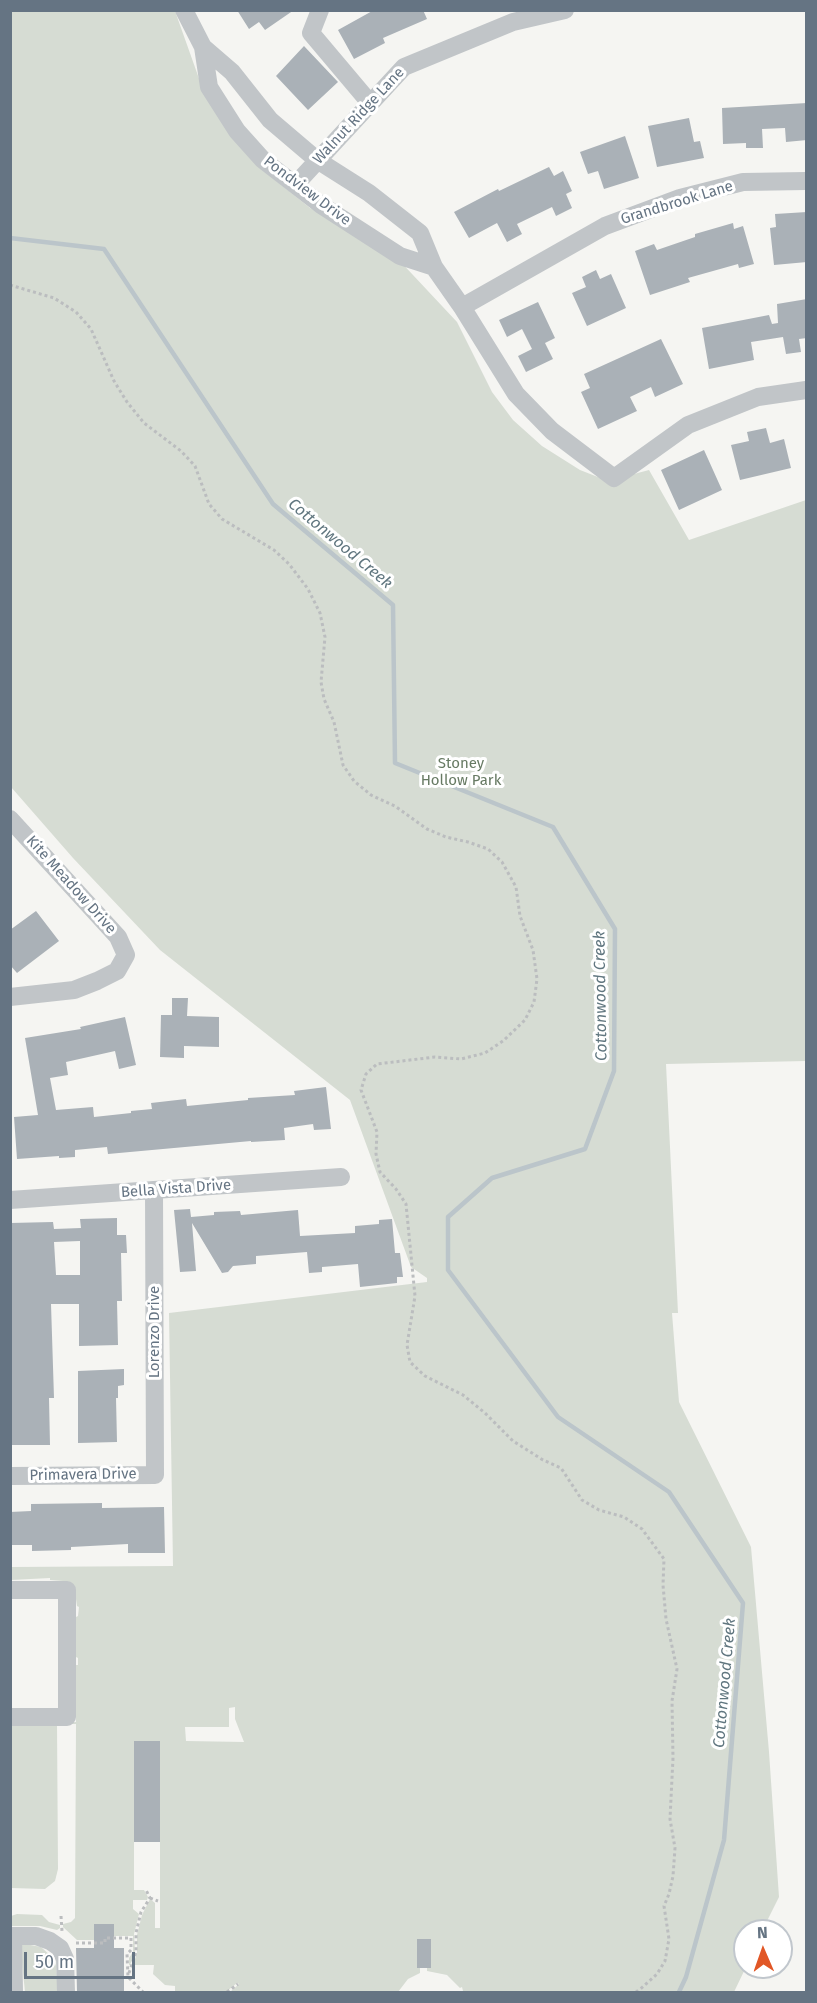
<!DOCTYPE html>
<html>
<head>
<meta charset="utf-8">
<style>
	body { margin:0 }
	#map { position:relative; width:817px; height:2003px; overflow:hidden; background:#f5f5f2; font-family:"Fira Sans",sans-serif }
	canvas { display:block }
	.frame { position:absolute; inset:0; border:12px solid #657483; pointer-events:none }
	.north { position:absolute; left:733px; top:1919px; width:60px; height:60px; box-sizing:border-box; background:#fff; border:2px solid #c1c7cd; border-radius:50%; rotate:358deg; font-size:16px; font-weight:700; line-height:24px; text-align:center; color:#657483 }
	.north::after { content:''; display:block; margin:auto; width:21px; height:27px; background:#e15726; clip-path:polygon(50% 0,100% 100%,50% 72%,0 100%) }
	.scale { position:absolute; left:24px; top:1952px; width:111px; height:27px; box-sizing:border-box; border:3px solid #657483; border-top:0; padding-left:8px; font-size:18px; line-height:21px; white-space:nowrap; color:#657483; -webkit-text-stroke:4px #fff; paint-order:stroke }
</style>
</head>
<body>
<div id="map">
<canvas width="817" height="2003"></canvas>
<div class="frame"></div>
<div class="north">N</div>
<div class="scale">50 m</div>
</div>
<script>
const context = document.querySelector('canvas').getContext('2d');
context.lineJoin = 'round';
function paint(path, color) { context.fillStyle = color; context.fill(path, 'evenodd'); }
const toPath = rows => new Path2D(rows.map(r => 'M' + r).join(''));
function stroke(path, color, width, dash) { context.strokeStyle = color; context.lineWidth = width; context.lineCap = dash ? 'butt' : 'round'; context.setLineDash(dash || []); context.stroke(path); }
function label(font, color, halo, rows, align = 'center') {
  context.font = font + ' "Fira Sans",sans-serif'; context.lineWidth = 6; context.setLineDash([]); context.textBaseline = 'middle'; context.strokeStyle = halo; context.fillStyle = color; for (const [text, x, y, turn = 0] of rows) {
    context.save(); context.translate(x, y); context.rotate((+turn || 0) * Math.PI / 180); context.textAlign = isNaN(turn) ? turn : align; if (halo) context.strokeText(text, 0, 0); context.fillText(text, 0, 0); context.restore();
  }
}
const green = toPath([
	[11,11,175,11,202,87,264,171,310,208,398,259,457,322,492,392,513,420,542,446,580,470,608,481,649,470,689,540,806,500,806,1061,666,1064,678,1313,672,1313,679,1402,751,1547,769,1752,779,1897,762,1931,745,1931,746,1967,734,1992,461,1992,463,1991,462,1987,460,1988,447,1975,427,1971,427,1968,431,1967,431,1939,417,1939,417,1967,420,1968,420,1973,408,1979,398,1992,230,1992,239,1984,237,1983,226,1992,175,1992,175,1986,165,1985,153,1974,154,1965,133,1965,137,1953,137,1935,142,1915,150,1899,155,1903,155,1928,160,1928,160,1741,134,1742,134,1890,144,1890,148,1897,147,1900,133,1900,133,1909,139,1914,134,1934,135,1952,130,1965,129,1965,129,1958,133,1952,133,1936,114,1936,113,1924,94,1924,94,1940,77,1940,63,1927,63,1924,71,1922,75,1918,76,1724,57,1724,58,1869,55,1881,45,1889,11,1888,11,1726,76,1722,76,1665,78,1665,78,1658,76,1657,76,1617,78,1616,79,1607,77,1606,75,1592,63,1581,50,1580,50,1578,11,1580,11,1567,173,1566,169,1313,427,1282,427,1278,411,1267,350,1100,160,950,73,858,11,787],
	[235,1707,235,1719,244,1742,186,1741,185,1727,229,1727,229,1708],
	[17,1914,42,1915,49,1922,60,1925,60,1928,57,1930,40,1926,11,1926,11,1916],
	[20,1943,41,1947,52,1957,56,1966,58,1992,25,1992]
]);
const stream = toPath([
	[10,238,104,249,273,504,393,605,395,763,553,827,615,929,614,1071,585,1149,492,1178,448,1217,448,1270,558,1417,669,1492,743,1603,724,1840,686,1977,679,1992]
]);
const building = toPath([
	[237,10,294,10,265,30,259,22,249,29],
	[374,10,423,10,427,19,383,38,385,43,354,59,338,30],
	[304,46,338,82,308,110,276,76],
	[807,103,807,140,786,142,785,128,762,129,763,148,746,148,746,143,723,144,722,108],
	[689,118,694,142,700,141,704,158,657,167,648,126],
	[625,136,639,178,604,189,598,171,588,174,580,152],
	[549,167,554,176,563,171,572,191,566,194,572,208,556,216,552,207,517,224,522,234,507,242,497,223,469,238,454,212,498,189,499,191],
	[807,212,807,262,774,265,770,228,776,227,775,214],
	[733,223,734,229,743,226,754,264,739,268,738,264,688,278,690,282,650,295,635,251,654,244,657,250,695,237,695,234],
	[596,270,600,279,611,274,626,308,587,326,572,293,586,287,582,277],
	[807,299,807,338,799,339,801,352,786,354,783,337,751,342,754,360,709,369,702,328,769,315,772,324,778,323,777,304],
	[538,302,555,338,545,343,553,359,526,372,518,356,532,349,522,329,507,337,499,320],
	[661,339,683,384,655,397,651,387,630,397,637,411,598,429,581,392,590,388,584,374],
	[766,428,770,443,784,439,791,468,740,480,731,445,749,441,747,432],
	[704,450,722,490,679,510,661,470],
	[36,911,59,941,17,973,10,965,10,930],
	[172,998,188,998,187,1016,219,1017,219,1047,184,1046,184,1058,160,1057,161,1015,172,1015],
	[125,1017,136,1065,119,1069,115,1051,66,1062,68,1075,50,1078,56,1110,93,1107,94,1117,131,1113,131,1111,152,1109,151,1103,186,1099,187,1106,248,1100,248,1098,295,1095,294,1091,326,1087,331,1129,314,1130,313,1124,284,1128,285,1140,251,1142,251,1141,108,1154,107,1147,75,1150,75,1157,59,1158,59,1156,17,1159,14,1117,38,1115,25,1038,81,1029,80,1027],
	[190,1209,191,1217,214,1215,214,1212,240,1211,241,1215,298,1210,300,1236,355,1233,355,1226,379,1224,379,1220,392,1219,395,1253,400,1253,403,1277,397,1277,397,1283,360,1287,358,1264,322,1267,322,1272,309,1273,307,1252,256,1256,256,1264,233,1266,228,1272,222,1273,192,1223,196,1271,180,1272,174,1210],
	[117,1218,117,1235,126,1235,127,1253,121,1253,122,1301,117,1301,118,1345,79,1346,79,1304,51,1304,54,1398,49,1398,50,1445,10,1445,10,1363,12,1363,10,1223,53,1222,54,1229,81,1228,80,1219],
	[80,1241,80,1275,56,1275,54,1242],
	[124,1369,124,1385,118,1386,118,1398,116,1398,117,1442,78,1443,78,1371],
	[102,1503,102,1508,164,1507,165,1553,128,1553,128,1544,71,1547,71,1550,32,1551,32,1545,10,1545,10,1512,31,1511,31,1504],
	[134,1741,160,1741,160,1842,134,1842],
	[94,1924,114,1924,114,1948,124,1948,124,1992,77,1992,76,1948,94,1948],
	[417,1939,431,1939,431,1968,417,1968]
]);
const path = toPath([
	[10,285,54,298,76,312,91,329,114,381,127,402,144,423,181,451,195,466,209,504,222,519,274,550,289,564,308,589,320,613,325,637,321,682,324,699,334,722,343,765,354,781,371,795,395,806,427,829,446,837,468,842,488,849,502,862,516,887,520,916,533,950,537,979,534,1002,525,1020,503,1041,485,1053,461,1059,435,1057,377,1064,366,1074,361,1090,377,1132,376,1154,380,1172,396,1189,406,1204,415,1296,407,1345,410,1362,425,1376,463,1395,485,1413,513,1441,543,1460,561,1468,582,1500,599,1510,624,1517,642,1529,664,1559,663,1585,666,1619,677,1669,672,1701,673,1758,670,1819,675,1848,673,1876,669,1894,664,1906,669,1939,665,1961,657,1974,638,1991,633,1992],
	[150,1898,158,1901],
	[61,1916,62,1931],
	[76,1943,105,1943,105,1938,131,1938,131,1950,127,1954,128,1977,143,1992],
	[129,1973,136,1952,136,1933,141,1912,150,1898,146,1890],
	[227,1992,238,1984]
]);
const minor = toPath([
	[184,10,203,47],
	[320,10,311,33,370,103],
	[295,185,404,67,513,22,565,10],
	[434,267,400,256,321,205,263,160,237,131,209,87,203,47,232,72,270,120,317,160,369,193,420,233,434,267,462,307,516,394,552,431,614,478,688,425,758,397,806,390],
	[462,307,605,226,680,198,743,182,806,181],
	[10,819,118,937,126,955,117,971,97,981,74,990,10,997],
	[10,1200,341,1177],
	[10,1476,155,1475,154,1190],
	[10,1590,67,1590,67,1717,10,1717],
	[10,1936,36,1936,50,1941,60,1948,65,1959,66,1992],
	[13,1936,14,1992]
]);
const streetNames = [
	["Walnut Ridge Lane",359,116,-47],
	["Pondview Drive",307,191,37],
	["Grandbrook Lane",677,203,-17],
	["Kite Meadow Drive",71,885,48],
	["Bella Vista Drive",176,1189,-4],
	["Lorenzo Drive",155,1332,-90],
	["Primavera Drive",83,1475,-1]
];
const parkNames = [
	["Stoney",461,764],
	["Hollow Park",461,781]
];
const waterNames = [
	["Cottonwood Creek",340,544,40],
	["Cottonwood Creek",601,996,-91],
	["Cottonwood Creek",725,1683,-85]
];
paint(green, '#d6dcd3');
stroke(stream, '#bbc5ca', 4.5);
paint(building, '#aab1b7');
stroke(path, '#bbbdbf', 3, [3, 3]);
stroke(minor, '#c1c5c8', 18);
label('15px', '#657483', '#fff', streetNames);
label('15px', '#677a63', '#fff', parkNames);
label('italic 16px', '#60767f', '#fff', waterNames);
</script>
</body>
</html>
